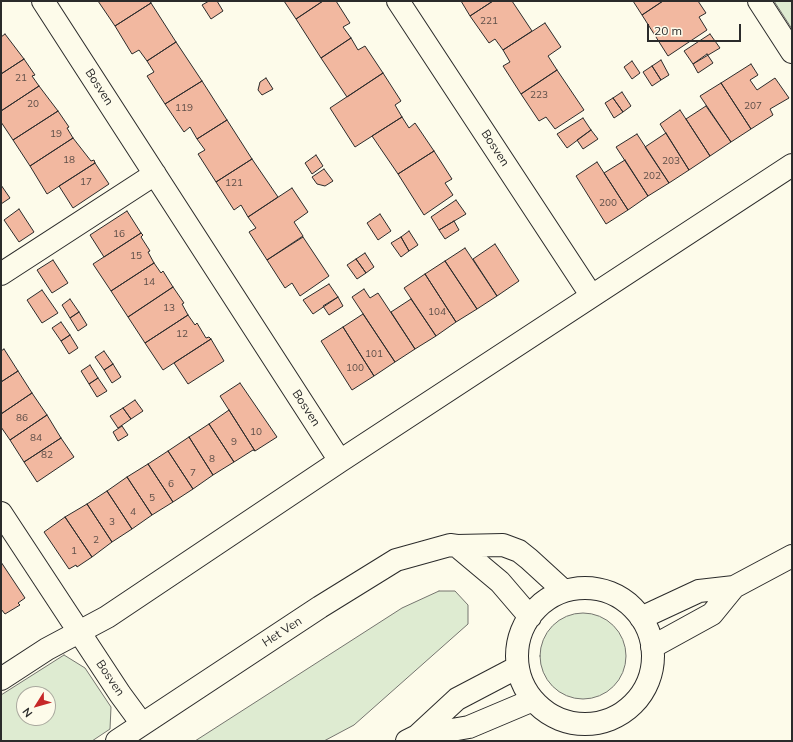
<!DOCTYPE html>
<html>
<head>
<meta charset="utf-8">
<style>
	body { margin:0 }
	#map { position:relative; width:793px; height:742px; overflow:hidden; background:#fdfbea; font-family:Mulish,sans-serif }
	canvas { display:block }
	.frame { position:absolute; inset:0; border:2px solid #2b2b2b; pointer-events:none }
	.north { position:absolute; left:16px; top:686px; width:40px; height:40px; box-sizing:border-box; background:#fdfbea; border:1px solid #a9a89e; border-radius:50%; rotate:233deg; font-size:11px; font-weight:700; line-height:16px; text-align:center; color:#2b2b2b }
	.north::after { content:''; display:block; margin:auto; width:14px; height:18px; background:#c62828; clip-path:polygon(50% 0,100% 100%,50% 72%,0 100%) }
	.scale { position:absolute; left:647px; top:24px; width:94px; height:18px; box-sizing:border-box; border:2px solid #2b2b2b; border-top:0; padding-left:5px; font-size:12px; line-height:14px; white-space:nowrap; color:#2b2b2b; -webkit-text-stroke:3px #fdfbea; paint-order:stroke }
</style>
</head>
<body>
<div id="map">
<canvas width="793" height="742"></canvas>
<div class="frame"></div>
<div class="north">N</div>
<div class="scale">20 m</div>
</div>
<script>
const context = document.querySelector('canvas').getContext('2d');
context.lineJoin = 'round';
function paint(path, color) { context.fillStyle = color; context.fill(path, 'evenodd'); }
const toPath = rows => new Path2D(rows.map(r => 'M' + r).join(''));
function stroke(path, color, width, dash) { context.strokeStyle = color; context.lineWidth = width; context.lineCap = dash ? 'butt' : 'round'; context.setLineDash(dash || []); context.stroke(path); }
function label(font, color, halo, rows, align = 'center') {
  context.font = font + ' Mulish,sans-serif'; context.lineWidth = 3; context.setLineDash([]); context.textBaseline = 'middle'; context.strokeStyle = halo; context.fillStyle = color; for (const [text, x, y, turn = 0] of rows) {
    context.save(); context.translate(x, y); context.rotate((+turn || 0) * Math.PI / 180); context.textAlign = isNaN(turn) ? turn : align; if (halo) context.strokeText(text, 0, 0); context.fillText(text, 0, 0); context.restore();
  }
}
const green = toPath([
	[774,1,792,1,792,29,774,1],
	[439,591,455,591,468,605,468,624,354,725,324,741,195,741,402,608,439,591],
	'540 656a43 43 0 1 1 86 0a43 43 0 1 1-86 0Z',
	[64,655,85,668,111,707,110,729,92,741,1,741,1,695,64,655],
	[24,694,48,694,48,718,24,718,24,694]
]);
const building = toPath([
	[98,1,150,1,151,3,115,26,98,1],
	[209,1,217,1,223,11,211,19,202,5,209,1],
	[284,1,323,1,296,19,284,1],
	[323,1,336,1,350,23,343,27,351,38,321,58,296,19,323,1],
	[461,1,493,1,470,16,461,1],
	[493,1,512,1,532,31,503,50,495,39,489,43,470,16,493,1],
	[633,1,663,1,642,15,633,1],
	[663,1,698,1,706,13,699,17,707,30,668,56,642,15,663,1],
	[151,3,176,42,147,61,139,50,132,54,115,26,151,3],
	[545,23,561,47,548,56,557,70,521,94,503,66,510,62,503,50,545,23],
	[5,34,24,59,1,74,1,37,5,34],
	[710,34,720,48,693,64,684,51,710,34],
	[351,38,358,50,365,46,383,73,347,97,321,58,351,38],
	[176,42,202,81,165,104,147,76,154,72,147,61,176,42],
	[707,54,713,63,698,73,693,64,707,54],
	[24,59,35,75,32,76,39,86,1,111,1,74,24,59],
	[661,60,669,75,661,80,652,66,661,60],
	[632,61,640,73,632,79,624,67,632,61],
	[751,64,758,75,750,80,757,90,775,78,789,98,770,109,773,115,751,129,721,83,751,64],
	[652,66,661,80,652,86,643,72,652,66],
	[557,70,584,110,555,129,546,117,539,121,521,94,557,70],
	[383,73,401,101,395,105,402,117,355,147,330,108,383,73],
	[266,78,273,89,262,95,258,90,260,82,266,78],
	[202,81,227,120,197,139,190,127,184,132,165,104,202,81],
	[721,83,751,129,731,142,700,96,721,83],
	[39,86,58,111,13,140,1,122,1,111,39,86],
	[622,92,631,106,623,112,613,98,622,92],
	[613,98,623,112,614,118,605,103,613,98],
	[706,106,731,142,710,156,686,119,706,106],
	[680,110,710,156,689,170,660,124,680,110],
	[58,111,69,127,67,128,73,138,30,166,13,140,58,111],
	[402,117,409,128,415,123,434,151,398,174,372,136,402,117],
	[583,118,591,130,567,148,557,134,583,118],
	[227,120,252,159,216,182,198,154,205,150,197,139,227,120],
	[591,130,598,139,583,149,577,140,591,130],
	[666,133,689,170,669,183,645,147,666,133],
	[637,134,669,183,648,196,616,147,637,134],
	[73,138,91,161,94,160,95,163,47,194,30,166,73,138],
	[434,151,452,179,445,183,453,195,424,215,398,174,434,151],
	[316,155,323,166,312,174,305,163,316,155],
	[252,159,278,197,248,217,241,205,234,210,216,182,252,159],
	[625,160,648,196,628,210,604,173,625,160],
	[597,162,628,210,606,224,576,176,597,162],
	[95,163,109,184,73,208,59,186,95,163],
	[324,169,333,181,325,186,317,184,312,177,324,169],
	[1,185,10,198,1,204,1,185],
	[292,188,308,212,294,222,303,236,267,260,249,232,256,228,248,217,292,188],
	[456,200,466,214,439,230,431,217,456,200],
	[19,209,34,232,19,242,4,220,19,209],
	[127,211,141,233,104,257,90,235,127,211],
	[380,214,391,231,378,240,367,223,380,214],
	[454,221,459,230,445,239,439,230,454,221],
	[409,231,418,245,409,251,401,237,409,231],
	[141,233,143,235,141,237,150,251,148,252,154,263,111,291,93,264,141,233],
	[303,237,329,276,300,296,292,283,285,288,267,260,303,237],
	[401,237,409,251,401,257,391,243,401,237],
	[495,244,519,281,497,296,473,259,495,244],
	[465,248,497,296,477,309,445,261,465,248],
	[365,253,374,267,366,273,356,259,365,253],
	[356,259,366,273,357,279,347,265,356,259],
	[53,260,68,283,52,293,37,270,53,260],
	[445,261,477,309,456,322,425,274,445,261],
	[154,263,161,273,163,271,173,287,128,317,111,291,154,263],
	[425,274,456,322,436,336,404,288,425,274],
	[329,284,338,297,313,314,303,300,329,284],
	[173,287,184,303,182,304,188,315,145,343,128,317,173,287],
	[364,289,370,298,378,293,415,349,395,362,352,297,364,289],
	[42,290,58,313,42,323,27,300,42,290],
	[338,297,343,306,329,315,323,306,338,297],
	[70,299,79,312,70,318,62,305,70,299],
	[411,299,436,336,415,349,391,312,411,299],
	[79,312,87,325,78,331,70,318,79,312],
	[363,314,395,362,374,376,343,327,363,314],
	[188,315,195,325,197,323,206,338,209,337,211,339,163,370,145,343,188,315],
	[61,322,70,335,61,341,52,328,61,322],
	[343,327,374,376,352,390,321,341,343,327],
	[70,335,78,348,69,354,61,341,70,335],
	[211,339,224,361,188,384,174,363,211,339],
	[4,349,18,371,1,382,1,351,4,349],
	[104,351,113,364,104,370,95,357,104,351],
	[113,364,121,377,112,383,104,370,113,364],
	[90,365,98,378,89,384,81,371,90,365],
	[18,371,32,393,1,414,1,382,18,371],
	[98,378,107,391,97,397,89,384,98,378],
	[240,383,277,437,255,451,220,396,240,383],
	[32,393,47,415,10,440,1,427,1,414,32,393],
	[135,400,143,411,131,419,123,408,135,400],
	[123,408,131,419,118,428,110,416,123,408],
	[229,410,255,451,253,450,234,462,209,424,229,410],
	[47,415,61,438,24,462,10,440,47,415],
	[209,424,234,462,213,475,189,437,209,424],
	[122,426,128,435,118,441,113,432,122,426],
	[189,437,213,475,193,489,168,451,189,437],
	[61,438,74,457,37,482,24,462,61,438],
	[168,451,193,489,173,502,148,464,168,451],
	[148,464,173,502,152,515,127,477,148,464],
	[127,477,152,515,132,529,107,491,127,477],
	[107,491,132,529,112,542,87,504,107,491],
	[87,504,112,542,92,557,65,517,87,504],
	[65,517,92,557,77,567,76,565,69,569,44,532,65,517],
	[1,562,25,598,18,603,20,605,5,614,1,609,1,562]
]);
const minor = toPath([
	[43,1,340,461],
	[398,1,591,295],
	[759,1,792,52],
	[1,274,155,174],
	[1,513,120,694,142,724],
	[457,546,500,582,530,617],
	'517 656a68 68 0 1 1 136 0a68 68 0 1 1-136 0Z',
	[641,618,699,591,734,587,792,556],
	[652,647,712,614,734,587],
	[1,679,47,649,107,617,340,461,792,165],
	[417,736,469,727,533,700],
	[117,741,320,607,396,560,450,545,457,546,503,545,519,551,529,559,564,591],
	[407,741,417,736,457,699,518,667]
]);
const numberNames = [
	["221",489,21],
	["21",21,78],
	["223",539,95],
	["20",33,104],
	["207",753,106],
	["119",184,108],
	["19",56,134],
	["18",69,160],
	["203",671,161],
	["202",652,176],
	["17",86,182],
	["121",234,183],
	["200",608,203],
	["16",119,234],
	["15",136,256],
	["14",149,282],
	["13",169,308],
	["104",437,312],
	["12",182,334],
	["101",374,354],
	["100",355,368],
	["86",22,418],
	["10",256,432],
	["84",36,438],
	["9",234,442],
	["82",47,455],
	["8",212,459],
	["7",193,473],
	["6",171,484],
	["5",152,498],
	["4",133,512],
	["3",112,522],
	["2",96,540],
	["1",74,551]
];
const streetNames = [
	["Bosven",99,87,57],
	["Bosven",495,148,57],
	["Bosven",306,408,57],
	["Het Ven",282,632,-33],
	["Bosven",110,678,56]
];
paint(green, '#deebd1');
stroke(green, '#74746e', 1);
paint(building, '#f2b8a0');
stroke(building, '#2b2b2b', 1);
stroke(minor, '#2b2b2b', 24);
stroke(minor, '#fdfbea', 22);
label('10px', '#5d4e48', null, numberNames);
label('12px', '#2b2b2b', '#fdfbea', streetNames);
</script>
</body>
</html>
